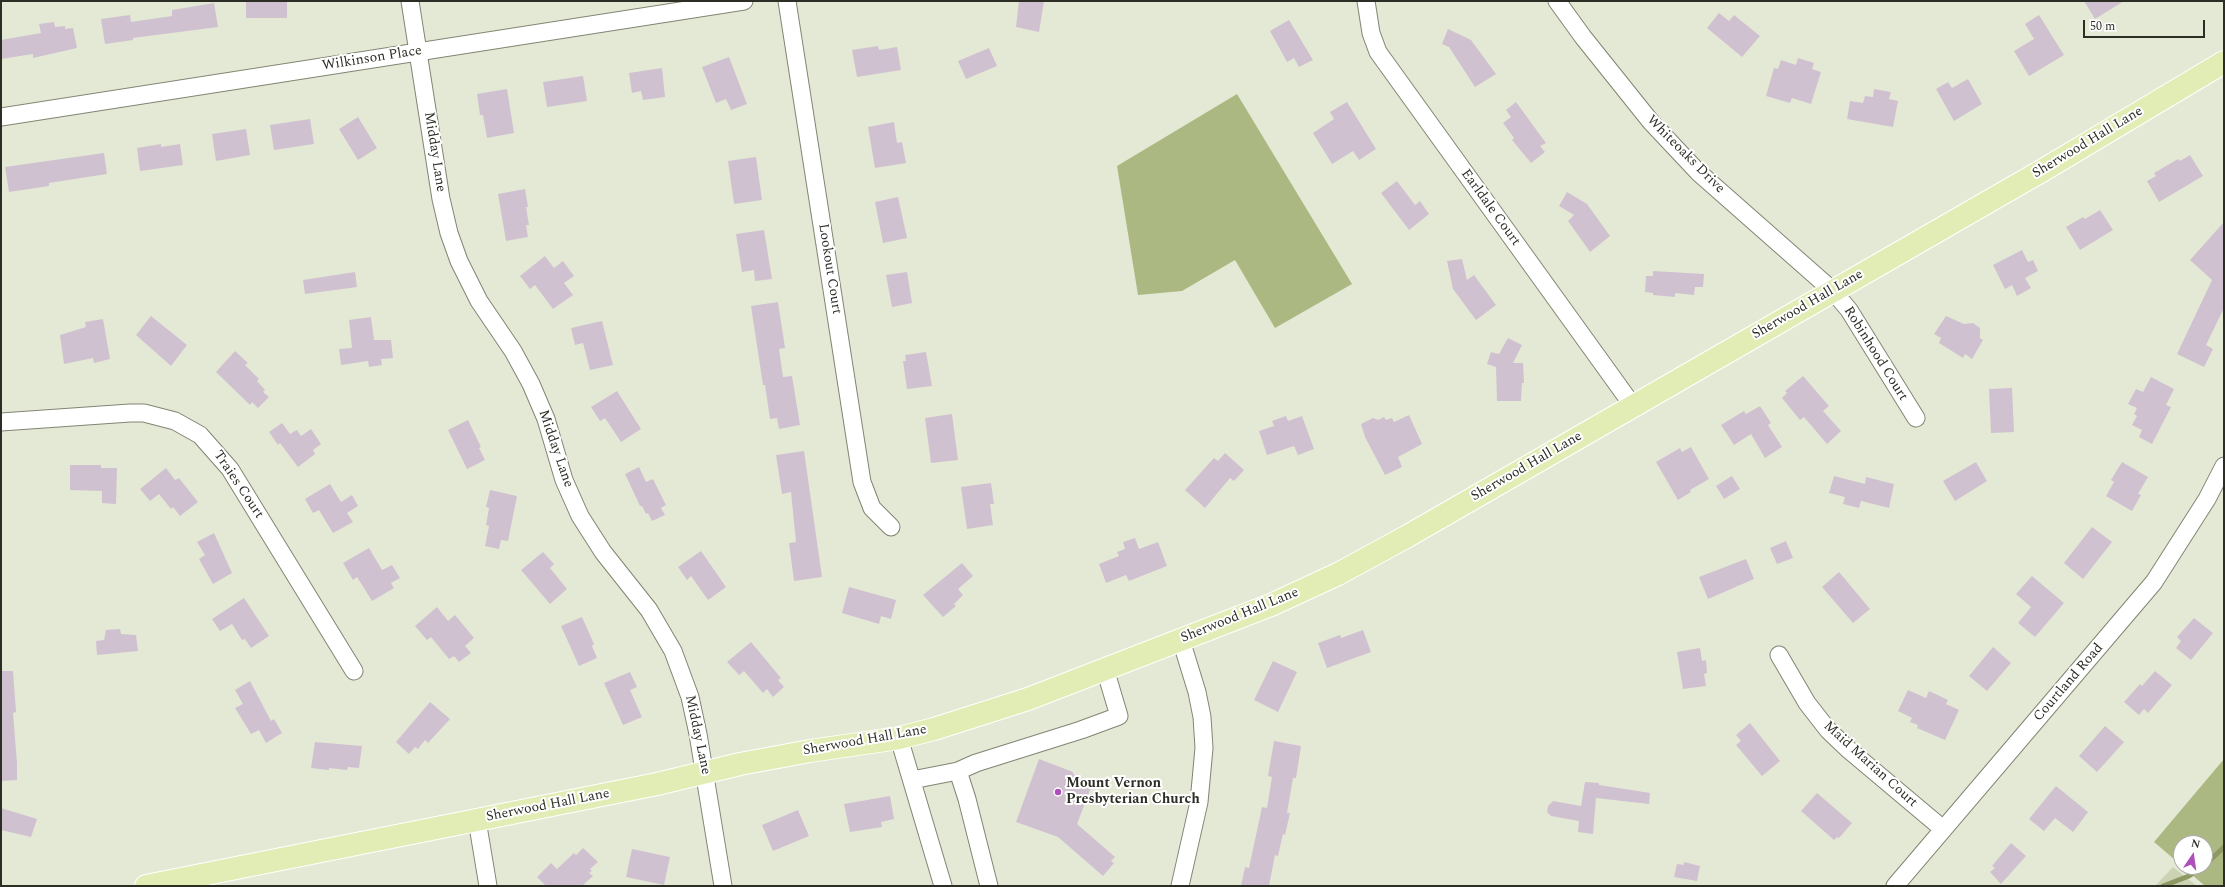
<!DOCTYPE html>
<html>
<head>
<meta charset="utf-8">
<style>
	body { margin:0 }
	#map { position:relative; width:2225px; height:887px; overflow:hidden; background:#e4e9d5; font-family:Spectral,serif }
	canvas { display:block }
	.frame { position:absolute; inset:0; border:2px solid #2c2e26; pointer-events:none }
	.north { position:absolute; left:2173px; top:835px; width:40px; height:40px; box-sizing:border-box; background:#fff; border:1px solid #ababa8; border-radius:50%; rotate:13deg; font-size:11px; font-weight:700; line-height:16px; text-align:center; color:#2c2e26 }
	.north::after { content:''; display:block; margin:auto; width:14px; height:18px; background:#ae50b9; clip-path:polygon(50% 0,100% 100%,50% 72%,0 100%) }
	.scale { position:absolute; left:2083px; top:20px; width:122px; height:18px; box-sizing:border-box; border:2px solid #2c2e26; border-top:0; padding-left:5px; font-size:12px; line-height:14px; white-space:nowrap; color:#2c2e26; -webkit-text-stroke:3px #fff; paint-order:stroke }
</style>
</head>
<body>
<div id="map">
<canvas width="2225" height="887"></canvas>
<div class="frame"></div>
<div class="north">N</div>
<div class="scale">50 m</div>
</div>
<script>
const context = document.querySelector('canvas').getContext('2d');
context.lineJoin = 'round';
function paint(path, color) { context.fillStyle = color; context.fill(path, 'evenodd'); }
const toPath = rows => new Path2D(rows.map(r => 'M' + r).join(''));
function stroke(path, color, width, dash) { context.strokeStyle = color; context.lineWidth = width; context.lineCap = dash ? 'butt' : 'round'; context.setLineDash(dash || []); context.stroke(path); }
function label(font, color, halo, rows, align = 'center') {
  context.font = font + ' Spectral,serif'; context.lineWidth = 4; context.setLineDash([]); context.textBaseline = 'middle'; context.strokeStyle = halo; context.fillStyle = color; for (const [text, x, y, turn = 0] of rows) {
    context.save(); context.translate(x, y); context.rotate((+turn || 0) * Math.PI / 180); context.textAlign = isNaN(turn) ? turn : align; if (halo) context.strokeText(text, 0, 0); context.fillText(text, 0, 0); context.restore();
  }
}
const green = toPath([
	[2173,867,2197,886,2155,886]
]);
const forest = toPath([
	[1237,94,1352,284,1275,328,1235,260,1182,291,1138,295,1117,166],
	[2224,759,2224,886,2205,886,2183,867,2205,867,2205,843,2181,843,2181,865,2154,842]
]);
const stream = toPath([
	[2205,865,2224,847],
	[2163,886,2189,876,2202,867]
]);
const building = toPath([
	[246,1,287,1,287,18,246,18],
	[1019,1,1044,1,1039,32,1016,27],
	[2084,1,2124,1,2095,19],
	[214,3,218,27,133,38,133,40,105,44,101,19,130,15,131,22,172,16,172,10],
	[1719,13,1729,21,1734,15,1760,36,1742,57,1707,28],
	[2039,15,2064,55,2029,76,2014,51,2034,39,2025,24],
	[1289,20,1313,60,1299,67,1294,58,1287,62,1270,31],
	[54,22,55,27,65,26,65,29,73,28,77,48,33,58,33,54,1,59,1,40,41,33,39,24],
	[1448,29,1471,40,1496,74,1475,87,1449,47,1442,44],
	[878,46,879,50,897,47,901,70,857,77,852,50],
	[989,48,997,66,966,79,958,61],
	[729,57,747,104,731,110,726,99,716,103,702,67],
	[1798,58,1814,63,1812,69,1821,72,1811,104,1792,98,1790,103,1766,96,1774,68,1778,69,1781,60,1796,65],
	[662,68,665,97,643,100,641,91,632,93,629,73],
	[583,76,587,101,547,107,543,82],
	[1968,79,1982,104,1954,121,1936,89,1948,82,1952,88],
	[507,89,514,133,487,138,483,115,480,115,477,94],
	[1874,89,1891,92,1889,99,1898,101,1893,127,1847,119,1850,101,1863,103,1865,96,1873,97],
	[1347,102,1376,149,1359,160,1353,151,1332,164,1313,133,1334,119,1330,112],
	[1516,102,1546,143,1540,146,1545,152,1531,163,1512,140,1514,138,1503,123,1511,117,1506,110],
	[358,117,377,148,358,160,339,129],
	[310,119,314,144,274,150,270,125],
	[894,122,897,143,902,142,906,163,875,168,868,127],
	[246,129,250,155,216,161,212,134],
	[161,144,161,147,180,144,183,165,140,171,137,148],
	[104,153,107,174,49,183,49,186,9,192,5,167],
	[2190,155,2203,176,2159,202,2147,181,2156,176,2154,173,2178,159,2180,161],
	[756,157,762,200,734,204,728,161],
	[1397,181,1415,205,1420,201,1429,214,1409,230,1381,193],
	[525,189,528,207,526,207,529,225,526,225,528,237,506,241,498,194],
	[1567,192,1587,204,1610,236,1590,252,1568,221,1574,215,1559,206],
	[898,197,907,238,883,243,875,202],
	[2100,210,2113,230,2080,250,2066,227,2083,217,2085,219],
	[2224,222,2224,308,2206,345,2213,349,2204,367,2177,354,2212,280,2190,260],
	[764,230,772,279,755,281,754,270,742,272,736,234],
	[2022,250,2028,262,2033,260,2038,271,2025,278,2031,288,2017,296,2012,285,2005,289,1993,265],
	[545,256,554,268,563,261,574,276,564,283,573,295,553,309,535,285,530,289,520,276],
	[1462,259,1467,280,1474,275,1496,305,1476,320,1453,289,1447,261],
	[1653,271,1704,274,1703,287,1695,287,1694,295,1675,293,1675,297,1653,295,1653,293,1645,292,1646,276,1653,276],
	[355,272,357,287,305,294,303,280],
	[907,272,912,303,892,307,886,275],
	[778,302,785,348,779,349,783,377,792,376,800,425,779,429,777,418,770,419,765,385,763,385,751,306],
	[151,316,187,345,171,366,136,335],
	[1946,316,1964,324,1973,323,1980,328,1980,338,1983,340,1972,359,1965,354,1963,358,1939,343,1941,338,1934,334],
	[371,317,374,340,391,340,393,358,381,359,382,365,369,367,368,361,341,365,339,349,352,348,349,320],
	[103,319,110,359,94,363,93,358,64,364,60,335,86,327,85,322],
	[602,321,613,365,590,370,583,343,575,345,571,328],
	[1508,338,1522,345,1513,363,1523,363,1524,383,1522,383,1521,401,1497,401,1496,367,1487,364,1491,352,1499,354],
	[235,351,248,363,245,365,259,379,257,381,265,390,263,392,269,397,258,408,252,402,250,405,216,372],
	[926,352,932,386,907,389,903,361,906,361,905,355],
	[1803,376,1829,406,1823,411,1841,431,1827,444,1804,417,1800,420,1782,398,1787,393,1785,391],
	[2151,377,2174,389,2166,405,2171,407,2152,444,2139,437,2142,430,2132,425,2137,416,2134,414,2137,408,2128,404,2136,389,2143,392],
	[2012,388,2014,432,1991,433,1989,389],
	[617,391,641,429,621,442,605,418,600,421,591,407],
	[1760,406,1771,423,1768,425,1782,447,1765,458,1751,434,1734,445,1721,425,1744,411,1746,414],
	[952,414,958,460,931,463,925,418],
	[1409,415,1422,444,1398,457,1402,467,1385,475,1365,437,1361,424,1373,418,1378,420,1384,417,1386,420,1392,418,1394,422],
	[1286,416,1288,421,1302,416,1314,449,1298,455,1294,446,1267,455,1259,431,1274,426,1272,421],
	[468,420,481,447,479,448,485,460,467,469,448,430],
	[282,423,290,434,297,430,301,436,311,429,321,444,313,450,315,454,298,467,280,443,278,445,269,432],
	[1691,447,1709,479,1690,490,1691,492,1678,500,1656,462,1680,448,1682,452],
	[804,451,822,577,794,581,789,543,796,542,791,492,782,494,776,455],
	[1225,453,1244,470,1234,481,1230,478,1205,508,1185,490,1214,458,1218,461],
	[1976,462,1987,481,1955,501,1943,481],
	[2122,462,2148,477,2138,494,2141,495,2132,511,2106,496,2114,482,2111,480],
	[70,465,101,465,101,468,117,468,116,504,102,503,102,491,70,490],
	[639,467,646,482,653,479,666,505,661,508,665,515,652,521,648,513,646,514,642,506,640,506,625,474],
	[166,468,175,480,179,478,198,502,180,516,173,507,171,509,159,494,150,501,140,489],
	[1732,476,1740,489,1724,499,1716,486],
	[1834,476,1865,484,1866,477,1894,484,1889,508,1861,501,1859,508,1843,504,1845,497,1829,493],
	[991,483,994,504,990,504,993,525,967,529,961,487],
	[330,484,341,502,352,495,358,506,347,513,353,522,333,533,319,510,313,513,305,499],
	[490,490,517,496,508,541,501,540,499,549,485,546,489,526,486,525,489,508,486,507],
	[2092,527,2112,542,2083,579,2064,563],
	[214,533,232,573,213,584,199,559,205,555,197,542],
	[1135,538,1139,549,1158,542,1167,566,1129,581,1126,575,1106,583,1099,564,1119,556,1117,552,1125,549,1123,542],
	[1786,541,1793,558,1777,564,1770,548],
	[369,548,382,570,392,565,400,578,391,583,394,588,372,601,357,577,353,580,343,563],
	[701,551,726,587,708,600,691,576,687,580,678,567],
	[543,552,554,564,550,568,567,589,550,604,521,570],
	[1746,559,1754,579,1708,599,1699,577],
	[962,563,973,576,958,589,963,595,954,604,956,606,943,617,923,595],
	[1839,572,1870,609,1853,623,1822,587],
	[2032,576,2064,603,2035,637,2018,623,2031,607,2016,594],
	[849,587,896,600,891,619,881,616,879,624,842,613],
	[244,598,269,636,251,648,245,639,242,640,232,624,220,631,212,619],
	[437,607,448,621,455,615,474,638,465,646,471,653,459,662,454,656,449,659,431,637,427,640,415,626],
	[582,617,594,644,592,646,597,658,579,666,561,626],
	[2194,618,2213,633,2191,660,2176,648,2181,641,2177,637],
	[120,629,121,634,136,635,138,651,97,655,96,641,104,640,106,630],
	[1363,630,1371,652,1327,668,1318,643,1340,635,1341,638],
	[751,642,781,678,778,680,784,687,773,697,767,689,763,693,744,671,739,675,727,662],
	[1993,647,2011,663,1987,691,1969,676],
	[1700,648,1702,661,1706,660,1707,673,1704,674,1706,686,1683,689,1677,652],
	[1273,661,1297,672,1278,712,1254,700],
	[1,671,13,671,16,712,13,713,17,763,17,780,1,781],
	[2155,671,2172,685,2148,713,2144,709,2139,715,2124,702,2140,684,2142,686],
	[630,672,637,687,630,690,642,717,623,725,604,683],
	[250,681,271,721,274,719,282,733,266,743,259,730,251,734,235,708,243,704,235,690],
	[1908,690,1926,698,1929,691,1948,700,1946,704,1959,710,1945,740,1917,728,1918,725,1910,722,1912,718,1898,711],
	[430,702,450,719,428,743,425,740,418,749,415,747,409,754,396,742],
	[1750,723,1780,761,1762,776,1736,745,1741,741,1736,735],
	[2105,726,2124,742,2097,772,2079,756],
	[1274,741,1301,746,1296,778,1293,778,1287,813,1290,813,1285,835,1283,834,1278,856,1275,855,1269,886,1241,886,1245,867,1249,868,1262,807,1267,808,1272,777,1268,776],
	[315,742,362,746,359,768,348,767,347,770,329,768,329,770,311,768],
	[1039,759,1073,772,1073,774,1093,782,1077,824,1115,857,1111,861,1114,863,1103,876,1058,837,1016,822],
	[1585,782,1599,783,1599,785,1650,793,1649,804,1596,798,1593,834,1578,832,1579,821,1551,816,1547,812,1548,806,1553,801,1581,806],
	[2056,786,2088,812,2073,832,2055,818,2044,831,2029,819],
	[1817,793,1852,823,1839,838,1837,837,1834,840,1801,811],
	[890,796,894,819,881,822,882,827,850,832,844,804],
	[1,808,37,819,31,837,1,830],
	[798,810,809,836,773,851,762,825],
	[2011,843,2026,856,2001,884,1990,872,1995,868,1992,866],
	[583,848,598,862,590,869,592,871,589,873,593,876,582,886,546,886,537,877,551,863,557,869,574,853,576,855],
	[632,849,670,857,664,885,626,877],
	[1684,862,1700,866,1697,881,1674,877,1677,864,1684,865]
]);
const minor = toPath([
	[410,1,441,199,449,233,459,261,479,301,513,351,531,384,546,419,564,480,580,516,603,552,649,610,673,651,690,697,698,734,723,886],
	[787,1,862,482,872,508,891,527],
	[1366,1,1371,33,1378,52,1633,406],
	[1557,1,1583,37,1651,122,1698,172,1833,291,1849,310,1916,418],
	[1,117,744,1],
	[1,422,130,413,144,413,175,421,200,435,230,469,354,671],
	[1779,655,1807,703,1828,730,1849,750,1943,829],
	[899,738,943,886],
	[912,780,958,771],
	[477,820,488,886],
	[989,886,967,799,958,771,976,763,1081,730,1119,716,1105,669],
	[1180,886,1199,802,1204,748,1202,717,1197,692,1181,640],
	[1895,886,2154,582,2207,499,2224,466]
]);
const major = toPath([
	[146,886,657,784,740,764,810,751,899,738,934,729,1028,699,1271,605,1338,574,1406,537,2045,169,2224,62]
]);
const markers = [
	[1058,792,4,"#ae50b9"]
];
const streetNames = [
	["Wilkinson Place",372,59,-9],
	["Sherwood Hall Lane",2088,143,-31],
	["Midday Lane",434,152,81],
	["Whiteoaks Drive",1685,155,45],
	["Earldale Court",1490,208,54],
	["Lookout Court",829,269,81],
	["Sherwood Hall Lane",1808,305,-30],
	["Robinhood Court",1875,354,58],
	["Midday Lane",555,449,71],
	["Sherwood Hall Lane",1527,467,-30],
	["Traies Court",238,485,56],
	["Sherwood Hall Lane",1240,616,-22],
	["Courtland Road",2069,683,-49],
	["Midday Lane",697,735,78],
	["Sherwood Hall Lane",865,741,-10],
	["Maid Marian Court",1870,765,42],
	["Sherwood Hall Lane",548,806,-11]
];
const poiNames = [
	["Mount Vernon",1066,784],
	["Presbyterian Church",1066,800]
];
paint(green, '#cbd3b2');
paint(forest, '#acb882');
stroke(stream, '#8d9863', 5);
paint(building, '#d0c1d1');
stroke(minor, '#818573', 19);
stroke(major, '#fff', 24);
stroke(minor, '#fff', 17);
stroke(major, '#e2edb6', 22);
for (const [x, y, r, color] of markers) { const dot = new Path2D(); dot.arc(x, y, r, 0, 2 * Math.PI); context.fillStyle = color; context.fill(dot); stroke(dot, '#fff', 1.5); }
label('14px', '#2c2e26', '#fff', streetNames);
label('bold 14px', '#2c2e26', '#fff', poiNames, 'left');
</script>
</body>
</html>
